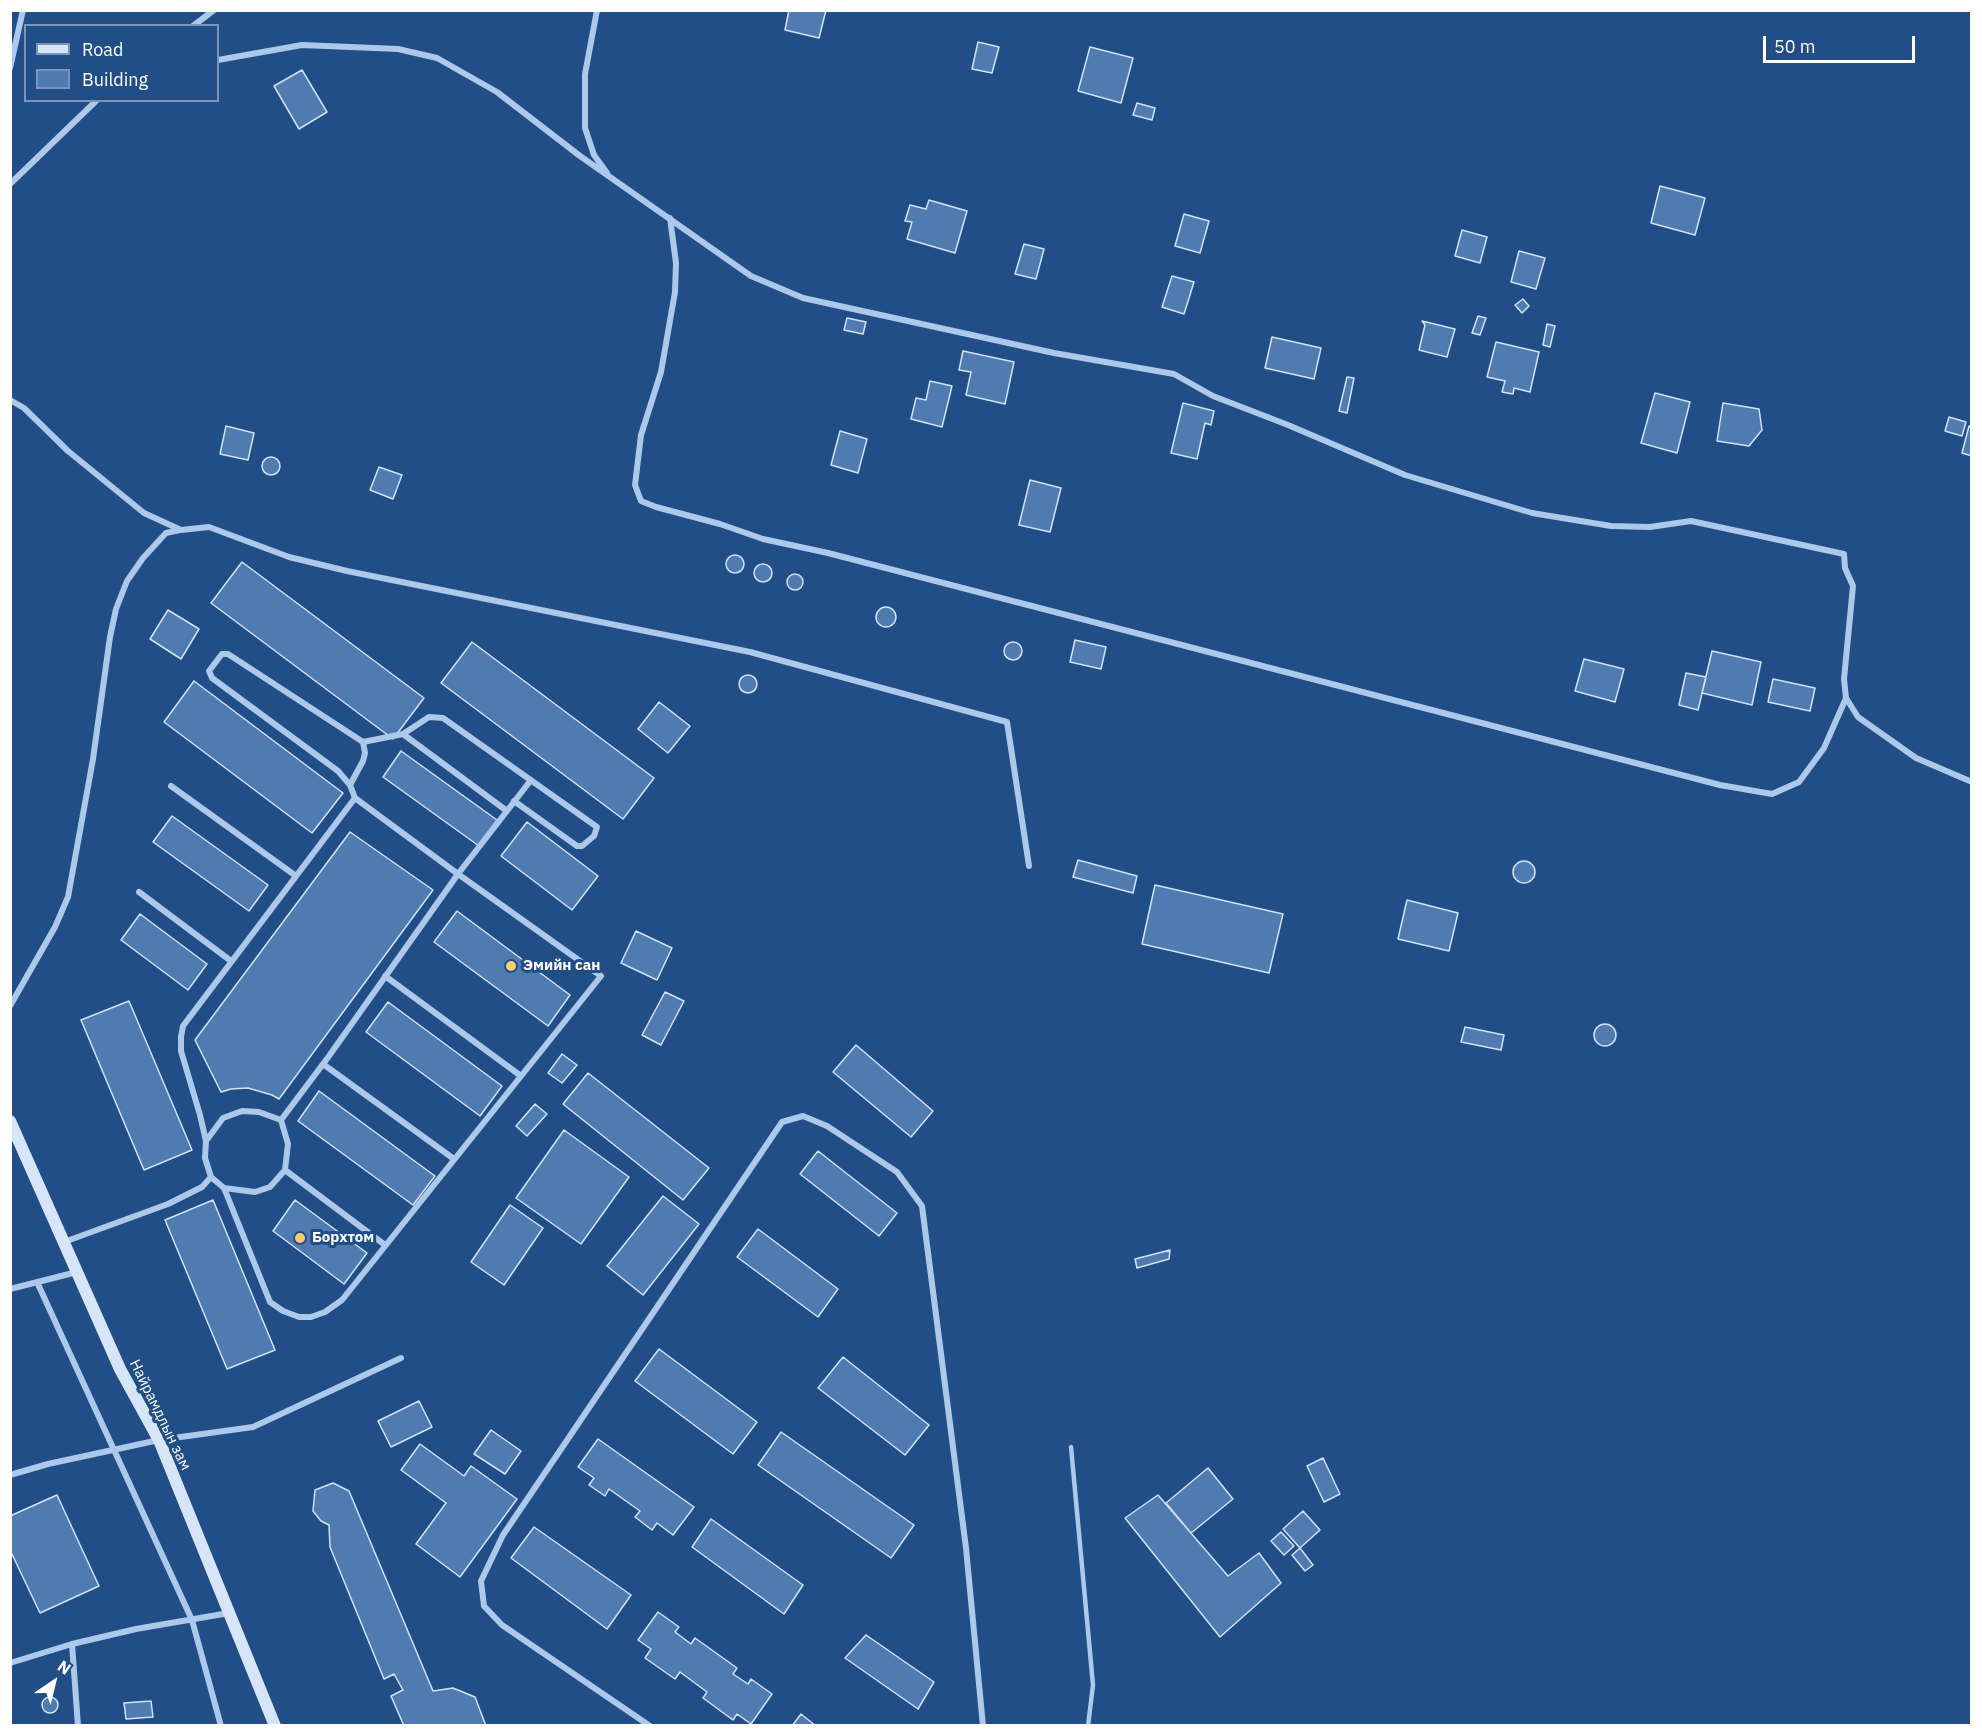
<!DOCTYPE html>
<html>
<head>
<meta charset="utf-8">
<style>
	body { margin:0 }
	#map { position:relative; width:1982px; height:1736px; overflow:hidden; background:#224e87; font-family:"IBM Plex Sans",sans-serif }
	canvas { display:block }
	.frame { position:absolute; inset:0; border:12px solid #fff; pointer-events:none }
	.legend { position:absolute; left:24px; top:24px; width:195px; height:78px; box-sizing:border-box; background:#224e87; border:2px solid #7a95b7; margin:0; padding:8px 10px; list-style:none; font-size:18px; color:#fff }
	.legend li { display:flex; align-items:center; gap:12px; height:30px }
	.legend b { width:30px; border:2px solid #7a95b7 }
	.north { position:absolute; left:24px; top:1652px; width:60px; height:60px; -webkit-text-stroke:4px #224e87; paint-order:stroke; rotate:35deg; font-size:16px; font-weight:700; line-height:24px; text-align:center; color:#fff }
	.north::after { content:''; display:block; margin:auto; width:21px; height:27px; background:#fff; clip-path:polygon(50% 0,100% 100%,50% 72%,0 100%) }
	.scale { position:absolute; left:1763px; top:36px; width:152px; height:27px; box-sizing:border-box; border:3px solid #fff; border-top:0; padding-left:8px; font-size:18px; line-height:21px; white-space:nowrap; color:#fff; -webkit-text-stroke:4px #224e87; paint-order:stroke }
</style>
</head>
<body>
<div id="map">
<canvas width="1982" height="1736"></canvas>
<div class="frame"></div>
<ul class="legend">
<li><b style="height:8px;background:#d7e5f8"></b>Road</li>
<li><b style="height:16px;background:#4f7bb1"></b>Building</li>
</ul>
<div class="north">N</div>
<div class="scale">50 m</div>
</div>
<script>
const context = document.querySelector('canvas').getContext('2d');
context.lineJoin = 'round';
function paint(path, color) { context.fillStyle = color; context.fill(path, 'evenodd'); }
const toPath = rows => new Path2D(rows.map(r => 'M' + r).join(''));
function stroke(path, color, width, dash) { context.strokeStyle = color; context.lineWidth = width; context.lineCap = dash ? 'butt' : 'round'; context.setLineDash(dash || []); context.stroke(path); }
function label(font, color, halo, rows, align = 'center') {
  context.font = font + ' "IBM Plex Sans",sans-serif'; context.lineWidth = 6; context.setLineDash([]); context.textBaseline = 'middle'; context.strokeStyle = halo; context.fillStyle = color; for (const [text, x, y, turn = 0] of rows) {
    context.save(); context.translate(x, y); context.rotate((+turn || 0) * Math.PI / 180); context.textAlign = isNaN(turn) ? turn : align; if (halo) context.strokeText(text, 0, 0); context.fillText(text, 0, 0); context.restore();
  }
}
const building = toPath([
	[789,10,826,10,819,38,785,30,789,10],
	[978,42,999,47,992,73,972,69,978,42],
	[1090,47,1133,58,1121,103,1078,91,1090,47],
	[302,70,327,112,299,129,274,86,302,70],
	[1137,103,1155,108,1152,120,1133,115,1137,103],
	[1660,186,1705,198,1695,235,1651,223,1660,186],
	[929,200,967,211,955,253,907,239,912,222,905,221,910,205,926,209,929,200],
	[1184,214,1209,221,1200,253,1175,246,1184,214],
	[1462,230,1487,237,1480,263,1455,256,1462,230],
	[1024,244,1044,249,1036,279,1015,274,1024,244],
	[1519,251,1545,258,1536,289,1511,282,1519,251],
	[1172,276,1194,282,1184,314,1162,307,1172,276],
	[1523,299,1529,306,1522,313,1515,305,1523,299],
	[1478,316,1486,318,1480,335,1472,333,1478,316],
	[847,318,866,322,863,334,844,330,847,318],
	[1422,321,1455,329,1447,357,1419,350,1425,325,1422,321],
	[1547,324,1555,326,1550,347,1543,345,1547,324],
	[1272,337,1321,348,1314,379,1265,368,1272,337],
	[1496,342,1539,352,1530,392,1514,388,1513,394,1502,392,1505,381,1487,377,1496,342],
	[963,351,1014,362,1005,404,966,395,971,372,959,370,963,351],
	[1347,377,1354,378,1347,413,1339,411,1347,377],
	[930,381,952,386,942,427,911,419,916,398,926,400,930,381],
	[1655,393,1690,402,1677,453,1641,443,1655,393],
	[1183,403,1214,411,1211,425,1205,423,1197,459,1171,453,1183,403],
	[1723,403,1759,409,1762,430,1749,446,1717,441,1723,403],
	[1949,417,1966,422,1962,436,1945,431,1949,417],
	[226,426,254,433,248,460,220,454,226,426],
	[1969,426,1972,427,1972,456,1962,453,1969,426],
	[840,431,867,439,858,473,831,465,840,431],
	'262 466a9 9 0 1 1 18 0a9 9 0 1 1-18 0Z',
	[379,467,402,475,393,499,370,490,379,467],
	[1030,480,1061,488,1050,532,1019,525,1030,480],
	'726 564a9 9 0 1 1 18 0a9 9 0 1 1-18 0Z',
	[242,562,424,698,393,739,211,603,242,562],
	'754 573a9 9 0 1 1 18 0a9 9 0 1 1-18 0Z',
	'787 582a8 8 0 1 1 16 0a8 8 0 1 1-16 0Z',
	'876 617a10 10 0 1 1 20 0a10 10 0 1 1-20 0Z',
	[168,610,199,629,181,659,150,639,168,610],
	[1075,640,1106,647,1101,669,1070,662,1075,640],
	'1004 651a9 9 0 1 1 18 0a9 9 0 1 1-18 0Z',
	[472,642,654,778,623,819,441,683,472,642],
	[1712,651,1761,662,1752,705,1702,693,1712,651],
	[1584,659,1624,669,1615,702,1575,691,1584,659],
	[1686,673,1706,677,1698,710,1679,705,1686,673],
	'739 684a9 9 0 1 1 18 0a9 9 0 1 1-18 0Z',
	[1773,679,1815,688,1810,711,1768,702,1773,679],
	[194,681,343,793,312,833,164,722,194,681],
	[659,702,690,726,668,753,638,729,659,702],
	[401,751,497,820,479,846,383,777,401,751],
	[172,816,268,885,249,911,153,842,172,816],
	[527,822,598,876,572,910,501,856,527,822],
	[350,832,433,890,279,1099,272,1095,248,1088,231,1089,221,1092,195,1040,350,832],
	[1078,860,1137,876,1133,893,1073,877,1078,860],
	'1513 872a11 11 0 1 1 22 0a11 11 0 1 1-22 0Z',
	[1155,885,1283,914,1269,973,1142,944,1155,885],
	[1407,900,1458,913,1449,951,1398,939,1407,900],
	[457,911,570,995,548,1026,434,942,457,911],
	[140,914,207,964,188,990,121,940,140,914],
	[636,931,672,948,657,980,621,963,636,931],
	[665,992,684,1001,661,1045,642,1035,665,992],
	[129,1001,192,1150,144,1170,81,1020,129,1001],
	[388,1002,502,1086,480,1116,366,1032,388,1002],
	'1594 1035a11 11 0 1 1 22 0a11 11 0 1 1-22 0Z',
	[1465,1027,1504,1035,1501,1050,1461,1042,1465,1027],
	[856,1045,933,1111,911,1137,833,1072,856,1045],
	[562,1054,577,1065,562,1083,548,1073,562,1054],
	[588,1073,709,1168,683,1200,563,1104,588,1073],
	[319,1091,435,1176,413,1205,298,1121,319,1091],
	[535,1104,547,1114,527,1136,516,1126,535,1104],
	[564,1130,629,1177,581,1244,516,1198,564,1130],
	[818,1151,897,1213,879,1236,800,1174,818,1151],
	[663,1196,699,1224,643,1295,607,1266,663,1196],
	[213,1200,275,1350,227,1369,165,1220,213,1200],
	[295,1200,367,1253,344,1284,273,1231,295,1200],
	[510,1205,543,1228,504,1285,471,1262,510,1205],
	[758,1229,838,1289,818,1317,737,1257,758,1229],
	[1170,1250,1169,1259,1137,1268,1135,1259,1170,1250],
	[659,1349,757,1422,733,1454,635,1381,659,1349],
	[843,1357,929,1425,905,1455,818,1388,843,1357],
	[419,1401,432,1427,391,1447,378,1421,419,1401],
	[491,1430,521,1451,505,1474,474,1454,491,1430],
	[781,1432,914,1525,891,1558,758,1465,781,1432],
	[598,1439,694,1507,673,1535,657,1523,652,1530,635,1517,640,1511,609,1489,605,1496,589,1485,594,1478,578,1467,598,1439],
	[420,1444,464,1476,471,1466,517,1499,460,1577,416,1544,446,1503,401,1470,420,1444],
	[1323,1458,1340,1494,1324,1502,1307,1466,1323,1458],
	[1208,1468,1233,1499,1191,1533,1166,1503,1208,1468],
	[333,1483,349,1491,433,1691,453,1688,475,1697,486,1726,404,1726,391,1696,403,1690,394,1674,384,1679,330,1547,329,1525,321,1521,313,1511,315,1490,333,1483],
	[57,1495,99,1586,40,1613,10,1550,10,1516,57,1495],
	[1158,1495,1228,1576,1259,1553,1281,1583,1220,1637,1125,1518,1158,1495],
	[1303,1511,1320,1530,1300,1548,1283,1529,1303,1511],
	[711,1519,803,1585,784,1614,692,1547,711,1519],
	[534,1527,631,1595,607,1629,511,1558,534,1527],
	[1281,1532,1294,1546,1284,1555,1271,1541,1281,1532],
	[1300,1548,1313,1565,1305,1571,1292,1555,1300,1548],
	[658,1612,679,1627,675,1632,691,1644,695,1638,737,1668,733,1674,748,1684,751,1679,772,1694,751,1724,737,1714,733,1720,703,1698,707,1692,680,1672,675,1679,645,1658,651,1649,638,1640,658,1612],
	[866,1635,934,1682,918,1709,845,1658,866,1635],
	'42 1705a8 8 0 1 1 16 0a8 8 0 1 1-16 0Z',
	[151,1701,153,1717,126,1719,124,1703,151,1701],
	[801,1714,816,1726,792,1726,801,1714]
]);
const lane = toPath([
	[1071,1447,1093,1685,1088,1726]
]);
const street = toPath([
	[597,10,585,74,585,128,594,155,607,173],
	[193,26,214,10],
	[218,60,302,45,398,49,437,58,497,92,580,156,751,276,803,298,1054,353,1174,374,1213,396,1288,425,1405,475,1532,513,1611,526,1650,527,1691,521,1844,554,1845,568,1853,586,1844,679,1846,698,1858,717,1916,758,1972,782],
	[10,68,23,10],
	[10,184,97,100],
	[670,218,676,263,675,292,661,372,641,435,635,485,641,501,656,507,720,524,763,539,828,553,1720,785,1772,794,1799,782,1824,748,1846,698],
	[10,400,24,408,68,451,144,513,181,530,209,527,289,557,347,571,750,652,1007,722,1029,866],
	[403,734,507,811],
	[350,785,363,761,365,753,363,742],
	[171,786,296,876],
	[355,798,350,785,338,771,212,678,209,671,222,654,228,654,363,742,403,734,429,717,443,718,597,827,594,836,582,846,577,846,514,801],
	[139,892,231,961],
	[385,976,521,1076],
	[10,1006,55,927,68,897,93,759,110,637,116,609,127,581,143,558,166,533,180,530],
	[323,1064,454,1159],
	[206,1141,223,1118,242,1111,259,1112,281,1120,288,1144,285,1170,270,1187,255,1192,224,1188,211,1177],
	[285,1170,385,1245],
	[224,1188,270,1302,283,1311,299,1317,311,1317,325,1312,342,1300,601,976,458,874,531,780],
	[64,1242,168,1204,202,1187,211,1177,205,1158,206,1141,200,1115,181,1051,181,1037,183,1026,355,798,458,874,329,1056,281,1120],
	[37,1282,192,1620,221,1726],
	[10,1289,77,1272],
	[10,1475,48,1464,159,1440,253,1427,401,1358],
	[72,1644,78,1726],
	[10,1663,72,1644,136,1629,229,1613],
	[650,1726,502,1625,484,1606,481,1581,503,1535,782,1122,803,1116,827,1126,897,1172,922,1206,966,1548,983,1726]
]);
const secondary = toPath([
	[10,1121,120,1369,159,1440,275,1726]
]);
const markers = [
	[511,966,6,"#f6ce6e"],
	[300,1238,6,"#f6ce6e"]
];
const poiNames = [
	["Эмийн сан",523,966],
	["Борхтом",312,1238]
];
const streetNames = [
	["Найрамдлын зам",160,1415,64]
];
paint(building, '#4f7bb1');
stroke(building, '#d1e2f7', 1.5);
stroke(lane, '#acc8ea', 4.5);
stroke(street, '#acc8ea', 6);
stroke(secondary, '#d7e5f8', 12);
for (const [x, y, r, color] of markers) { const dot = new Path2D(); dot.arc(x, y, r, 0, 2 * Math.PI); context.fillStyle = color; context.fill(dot); stroke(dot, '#224e87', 2); }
label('bold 15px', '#fff', '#224e87', poiNames, 'left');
label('15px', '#fff', '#224e87', streetNames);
</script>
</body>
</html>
